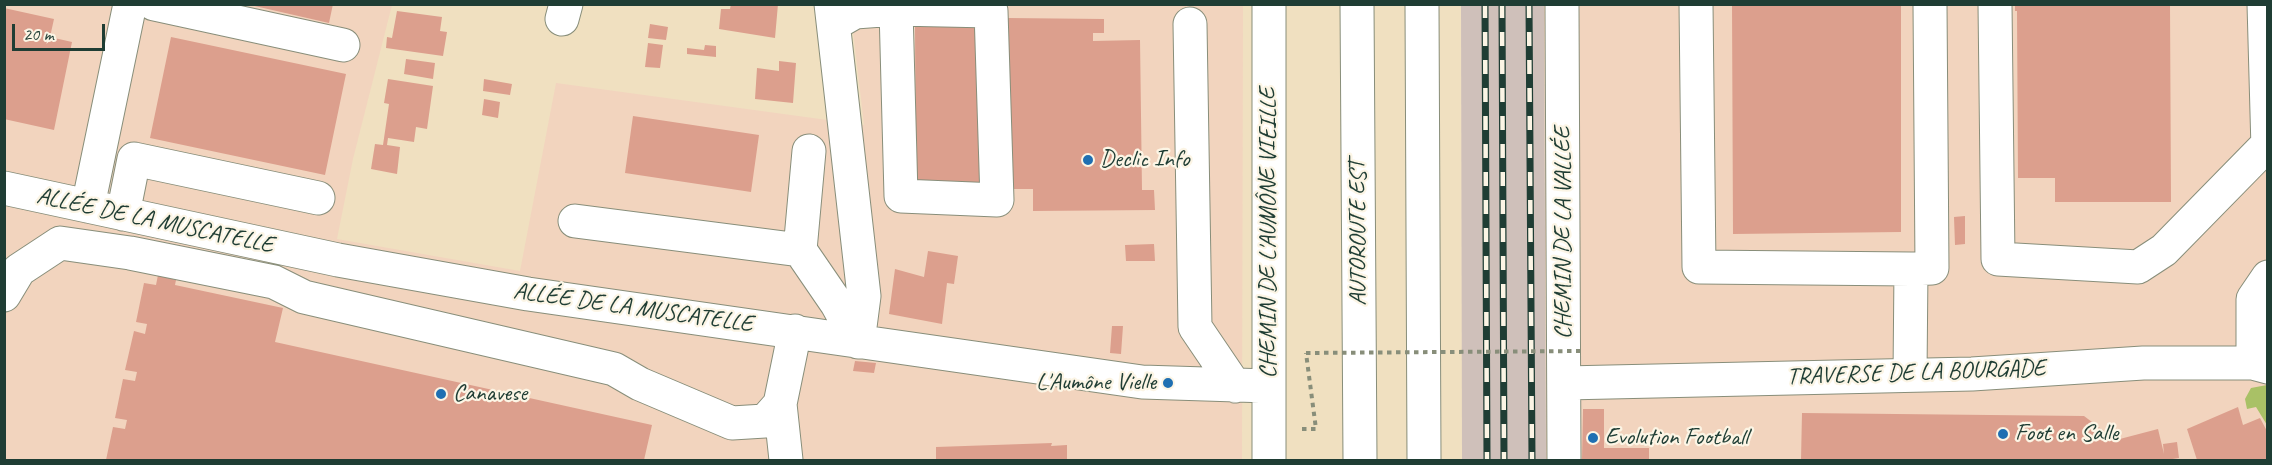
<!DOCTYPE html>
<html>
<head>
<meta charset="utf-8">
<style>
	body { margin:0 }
	#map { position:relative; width:2272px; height:465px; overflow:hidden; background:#f0e0c0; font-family:Caveat,sans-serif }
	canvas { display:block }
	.frame { position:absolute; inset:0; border:6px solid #1f3d34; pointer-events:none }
	.scale { position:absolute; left:12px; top:24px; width:93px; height:27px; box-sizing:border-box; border:3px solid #1f3d34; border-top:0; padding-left:8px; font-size:18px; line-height:21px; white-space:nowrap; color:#1f3d34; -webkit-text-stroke:4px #fcf5e5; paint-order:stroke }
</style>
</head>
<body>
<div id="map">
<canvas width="2272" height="465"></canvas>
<div class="frame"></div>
<div class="scale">20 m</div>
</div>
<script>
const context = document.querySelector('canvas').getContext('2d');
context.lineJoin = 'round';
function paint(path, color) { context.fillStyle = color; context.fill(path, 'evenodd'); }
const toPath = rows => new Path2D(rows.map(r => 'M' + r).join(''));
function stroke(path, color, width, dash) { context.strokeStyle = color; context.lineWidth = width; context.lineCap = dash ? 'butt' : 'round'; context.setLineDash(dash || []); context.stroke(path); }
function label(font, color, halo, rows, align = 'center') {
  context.font = font + ' Caveat,sans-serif'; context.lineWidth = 4.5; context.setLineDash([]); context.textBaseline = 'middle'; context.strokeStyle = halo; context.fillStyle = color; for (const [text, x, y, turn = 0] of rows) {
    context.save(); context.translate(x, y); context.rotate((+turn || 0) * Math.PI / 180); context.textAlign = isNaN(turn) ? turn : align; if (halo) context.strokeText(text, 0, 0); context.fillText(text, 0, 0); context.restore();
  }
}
const built = toPath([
	[4,5,392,5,353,159,337,239,520,271,556,83,864,125,850,5,1243,5,1242,460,5,460],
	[1544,5,2267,5,2267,460,1546,460]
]);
const industrial = toPath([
	[1461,5,1544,5,1546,460,1462,460]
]);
const green = toPath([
	[2267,385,2268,385,2267,425,2256,407,2247,409,2245,399,2251,388]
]);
const building = toPath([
	[246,4,333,4,329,23],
	[731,4,778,4,775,38,719,29,721,9,730,9],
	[1732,4,1901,4,1901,232,1733,234],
	[2015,4,2170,4,2171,202,2055,202,2055,178,2018,178,2017,11,2015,11],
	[4,8,54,19,50,37,72,42,54,130,4,119],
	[397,11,442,17,440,31,447,32,443,56,386,48,387,37,392,38],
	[1008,18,1104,19,1104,33,1093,33,1093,41,1140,40,1142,190,1154,190,1155,210,1033,211,1033,189,1010,189],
	[981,19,982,190,916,190,915,26],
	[650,24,668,27,666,40,648,38],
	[171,37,346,74,325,175,150,138],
	[648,43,663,45,660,68,645,67],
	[705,45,716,46,716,57,687,54,687,48,704,50],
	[406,59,435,63,433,79,404,74],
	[779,61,796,63,793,103,755,99,757,68,779,71],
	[388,79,433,86,427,129,416,127,414,142,388,138,387,145,400,147,397,174,371,169,375,144,383,145,389,104,384,103],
	[484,79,512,84,510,95,483,91],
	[484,99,500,102,498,118,482,115],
	[633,116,759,135,751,192,625,173],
	[1965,216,1965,244,1955,245,1954,217],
	[1154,244,1155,261,1126,261,1125,245],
	[928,251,958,256,954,284,947,283,942,324,889,314,895,269,924,277],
	[158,275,176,280,175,285,283,308,275,342,652,425,644,460,106,460,113,427,125,429,127,420,115,418,123,379,135,381,137,372,125,370,134,331,145,334,147,324,136,322,144,283,156,285],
	[1112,326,1123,326,1121,354,1110,353],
	[855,361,876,363,874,373,853,371],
	[2238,407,2243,425,2260,418,2268,433,2268,460,2197,460,2187,429],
	[1583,409,1604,409,1604,448,1649,448,1649,460,1582,460],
	[1802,413,2084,416,2116,440,2158,429,2164,454,2163,444,2177,442,2179,458,2166,460,1801,460],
	[1052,443,1051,446,1067,445,1067,460,936,460,936,447]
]);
const path = toPath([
	[1302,429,1316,429,1306,353]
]);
const minor = toPath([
	[154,4,343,45],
	[831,4,864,296,858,342],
	[1269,4,1269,460],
	[1562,4,1564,460],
	[1696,4,1699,267,1911,269],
	[1995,4,1998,259,2138,267,2164,250,2266,146],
	[2264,4,2268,149],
	[562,19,566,4],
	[834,24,855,12,896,9,901,196,997,200,991,11,896,9],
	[1190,24,1195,327,1235,386],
	[809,151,800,250,837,304,858,342],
	[4,188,338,260,528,294,1142,382,1268,386],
	[88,206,130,4],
	[123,214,134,159,318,198],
	[575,221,800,250],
	[4,295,19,270,60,243,130,253,274,282,304,297,614,369,640,384,732,423,765,421,780,404],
	[2253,363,2253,299,2268,277],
	[1910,375,1911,269,1932,268,1930,4],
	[1565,383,1972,374,2143,363,2253,363,2268,367],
	[786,460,780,404,795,331]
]);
const highway = toPath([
	[1357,4,1360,460],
	[1422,4,1424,460]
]);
const rail = toPath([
	[1485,4,1487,460],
	[1502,4,1504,460],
	[1529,4,1532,460]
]);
const pathBridge = toPath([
	[1306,353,1581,351]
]);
const markers = [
	[1088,160,6,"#1f6fb2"],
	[1168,383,6,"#1f6fb2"],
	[441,394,6,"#1f6fb2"],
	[2003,434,6,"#1f6fb2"],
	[1593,438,6,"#1f6fb2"]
];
const poiNames = [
	["Declic Info",1100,160],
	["L'Aumône Vielle",1156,383,"right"],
	["Canavese",453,394],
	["Foot en Salle",2015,434],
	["Evolution Football",1605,438]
];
const streetNames = [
	["ALLÉE DE LA MUSCATELLE",155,221,12],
	["CHEMIN DE L'AUMÔNE VIEILLE",1269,233,-90],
	["AUTOROUTE EST",1359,233,-90],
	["CHEMIN DE LA VALLÉE",1564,233,-90],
	["ALLÉE DE LA MUSCATELLE",633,308,8],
	["TRAVERSE DE LA BOURGADE",1916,373,-2]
];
paint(built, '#f2d4be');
paint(industrial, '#cfc0ba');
paint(green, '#a9c166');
paint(building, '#dc9f8d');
stroke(minor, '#888e7a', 35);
stroke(highway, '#888e7a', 35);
stroke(path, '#888e7a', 4, [4.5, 4.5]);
stroke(minor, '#fff', 33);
stroke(highway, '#fff', 33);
stroke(rail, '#1f3d34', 7);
stroke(rail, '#fcf5e5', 4.5, [14]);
stroke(pathBridge, '#888e7a', 4, [4.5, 4.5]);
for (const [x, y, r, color] of markers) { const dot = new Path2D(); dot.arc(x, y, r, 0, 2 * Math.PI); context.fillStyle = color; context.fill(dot); stroke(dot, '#fcf5e5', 2); }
label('24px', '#1f3d34', '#fcf5e5', poiNames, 'left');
label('24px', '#1f3d34', '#fcf5e5', streetNames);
</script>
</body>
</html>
